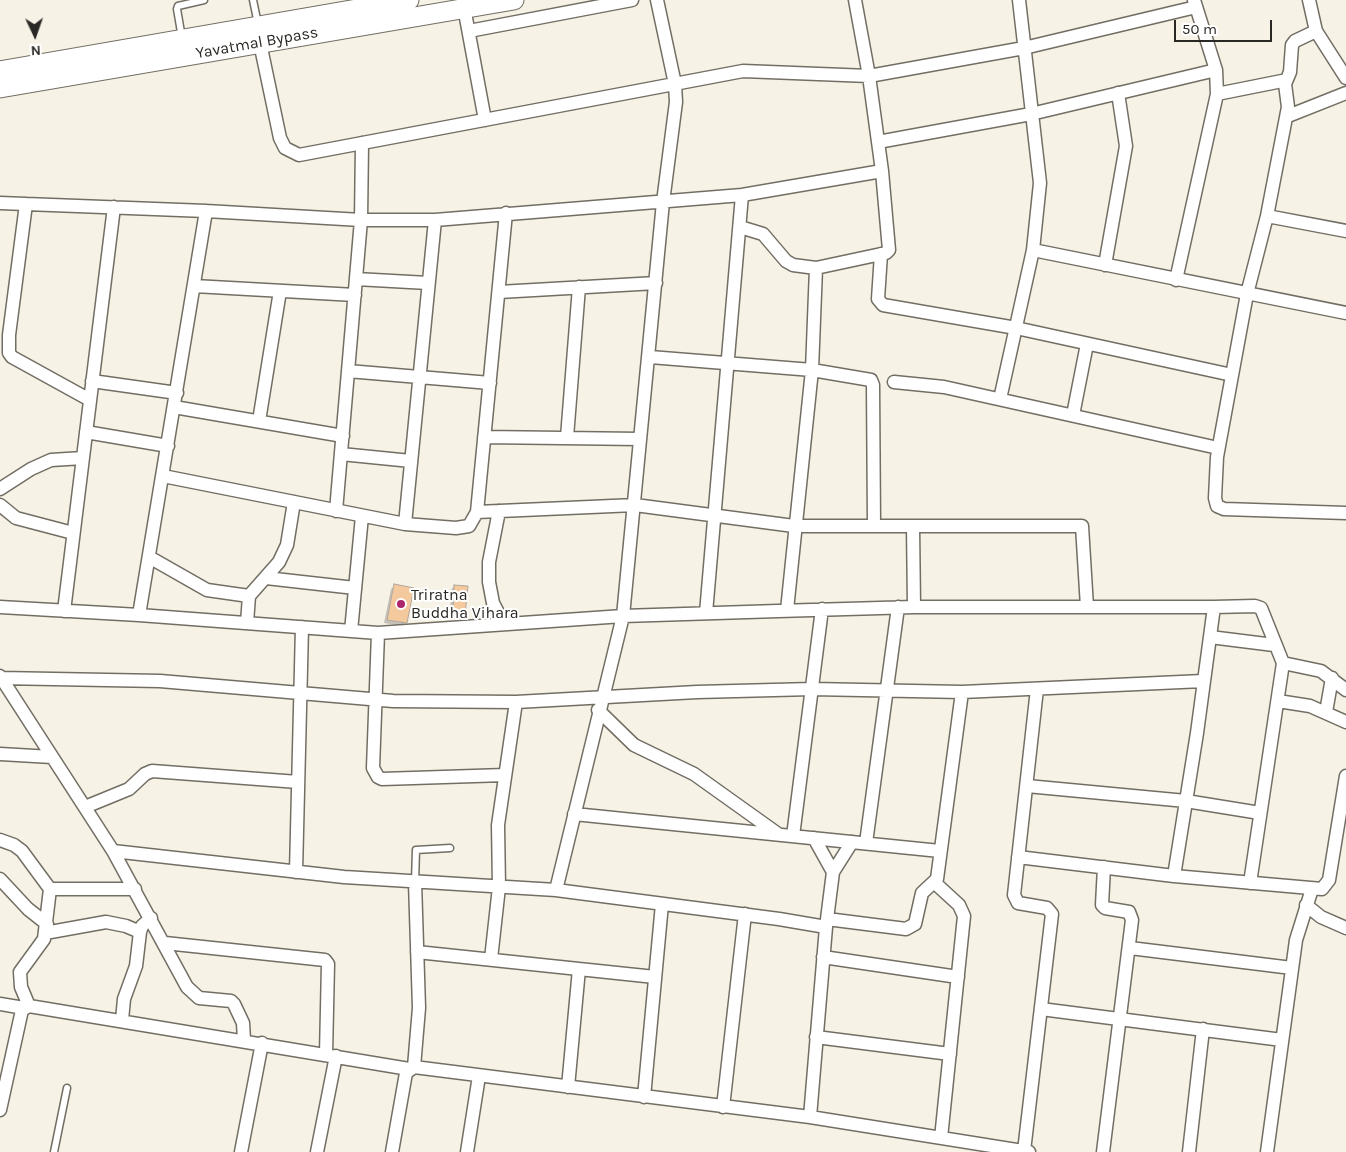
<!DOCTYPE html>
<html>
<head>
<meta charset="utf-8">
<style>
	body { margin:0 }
	#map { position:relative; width:1346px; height:1152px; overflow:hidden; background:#f7f2e6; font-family:Karla,sans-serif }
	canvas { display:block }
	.north { position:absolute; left:10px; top:10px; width:50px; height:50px; -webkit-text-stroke:4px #fff; paint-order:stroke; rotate:177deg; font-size:14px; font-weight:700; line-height:20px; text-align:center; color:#2a2824 }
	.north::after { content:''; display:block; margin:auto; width:18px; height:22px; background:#2a2824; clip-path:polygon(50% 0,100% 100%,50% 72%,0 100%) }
	.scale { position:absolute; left:1174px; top:20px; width:98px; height:22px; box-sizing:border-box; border:2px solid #2a2824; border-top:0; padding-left:6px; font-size:15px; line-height:18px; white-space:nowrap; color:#2a2824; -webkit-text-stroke:4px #fff; paint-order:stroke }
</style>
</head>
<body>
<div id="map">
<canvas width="1346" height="1152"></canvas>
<div class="north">N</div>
<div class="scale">50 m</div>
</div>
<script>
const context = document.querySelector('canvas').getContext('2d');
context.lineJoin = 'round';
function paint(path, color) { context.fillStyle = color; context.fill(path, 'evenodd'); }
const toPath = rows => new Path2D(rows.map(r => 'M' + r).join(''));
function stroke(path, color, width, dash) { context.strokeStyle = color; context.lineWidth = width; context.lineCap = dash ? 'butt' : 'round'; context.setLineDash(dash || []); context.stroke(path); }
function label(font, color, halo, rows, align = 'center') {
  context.font = font + ' Karla,sans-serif'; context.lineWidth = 4; context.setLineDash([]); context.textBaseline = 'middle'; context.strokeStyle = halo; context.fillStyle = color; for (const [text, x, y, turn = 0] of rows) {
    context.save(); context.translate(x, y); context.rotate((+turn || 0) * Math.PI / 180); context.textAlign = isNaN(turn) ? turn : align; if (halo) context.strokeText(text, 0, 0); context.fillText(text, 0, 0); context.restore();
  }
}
const shadow = toPath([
	[395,586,406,622,402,626,384,623,391,589],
	[454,586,464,614,461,618,450,617,451,590]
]);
const building = toPath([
	[394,584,414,588,407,623,387,620,394,584],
	[454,585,468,586,465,615,453,613,454,585]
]);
const lane = toPath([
	[253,0,258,24],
	[182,38,177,9,178,6,204,0],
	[415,882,416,850,450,848],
	[54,1152,67,1088]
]);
const street = toPath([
	[1309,0,1316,31,1346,78],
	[463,2,485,120],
	[469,31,632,0],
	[260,43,280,138,285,148,299,155,743,71,869,76,1024,48,1196,7],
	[1285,84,1290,72,1292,45,1295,41,1316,31],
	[1217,94,1282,81,1285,84,1288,107,1267,216,1247,294,1217,457,1215,498,1217,506,1224,509,1346,513],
	[1288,116,1346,93],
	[878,142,1031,114,1216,70],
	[0,203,206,211,361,220,435,220,742,195,882,171],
	[26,204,9,335,9,353,12,357,90,400],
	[206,211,139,615,378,633,623,616,778,611,914,607,1214,607,1197,733,1174,876],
	[1267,216,1346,231],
	[740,227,763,234,786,261,793,265,816,268],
	[1033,250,1346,313],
	[881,254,878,299,883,305,1016,328,1232,375],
	[1105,265,1126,146,1118,93],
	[356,279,428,283],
	[1176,280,1217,94,1216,70,1194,0],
	[194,286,355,295],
	[499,292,656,283],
	[650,357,812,370,871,380,873,385,874,526],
	[348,371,490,383],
	[92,381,177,393],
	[894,382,944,387,1218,448],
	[1000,399,1033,250,1040,183,1019,0],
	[174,407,343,436],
	[1073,415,1087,344],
	[259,421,280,291],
	[86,432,168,446],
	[484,437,640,439],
	[567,437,579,287],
	[341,454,411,461],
	[163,476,405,524,456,528,469,526,477,512,506,213],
	[0,489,31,469,51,460,83,458],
	[0,505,16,518,73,533],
	[336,511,361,220,362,143],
	[499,511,489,562,489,582,493,603,504,624],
	[477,512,635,505,794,526,1082,526,1087,607],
	[405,524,435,220],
	[913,526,914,607],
	[149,557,207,590,249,596],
	[266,578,355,588],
	[0,607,139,615],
	[1214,607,1255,606,1261,608,1283,663,1250,883],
	[787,610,812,370,816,268,886,253,889,250,882,171,869,76,855,0],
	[64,611,114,207],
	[706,613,742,195],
	[247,623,249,596,279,562,287,545,294,502],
	[351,631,362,516],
	[378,633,373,768,378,777,382,779,505,775],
	[1210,637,1274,645],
	[1283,663,1321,671,1346,690],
	[0,676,113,851,344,877,556,890,779,919,826,927,810,1117],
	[0,678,160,681,393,701,516,702,697,692,812,689,962,692,1203,681],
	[1278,701,1310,706,1346,722],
	[598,710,634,745,694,774,778,834],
	[1326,712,1332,678],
	[0,754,52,757],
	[1027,786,1186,801,1260,813],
	[85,807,129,789,145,774,152,771,298,782],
	[574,814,940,851],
	[793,836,822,609],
	[814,838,833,872],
	[0,840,14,845,22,851,50,889,135,889],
	[866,843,898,607],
	[113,851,187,987,199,998,231,1001,234,1004,243,1023,244,1040],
	[1018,857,1174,876,1322,889,1329,880,1346,776],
	[296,872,302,627],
	[0,879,28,909,47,924],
	[935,883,959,905,964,916,941,1138],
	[556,890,623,616,663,202,676,102,675,84,657,0],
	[1306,905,1321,917,1346,928],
	[827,919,906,929,915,924,922,893,937,879,962,692],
	[826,927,833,872,852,842],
	[45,933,106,922,126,926,140,932],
	[165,943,325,960,328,964,326,1054],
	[1130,948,1292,968],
	[417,952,655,977],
	[823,957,958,977],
	[491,959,499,887,498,825,516,702],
	[0,1004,24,1008],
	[29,1006,21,987,20,972,44,939,50,889],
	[1041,1009,1282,1040],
	[122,1020,124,999,136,966,140,932,142,926,151,918],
	[816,1037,950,1054],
	[414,1067,419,1008,415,882],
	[568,1087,579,969],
	[644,1097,662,904],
	[723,1107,745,914],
	[0,1110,22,1010,29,1006,409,1069],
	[1024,1151,1052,914,1047,908,1018,903,1014,895,1037,689],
	[241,1152,262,1043],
	[317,1152,336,1056],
	[392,1152,406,1073,414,1067,810,1117,1029,1152],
	[467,1152,479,1076],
	[1103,1152,1132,920,1129,912,1105,908,1102,905,1104,867],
	[1189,1152,1203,1029],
	[1267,1152,1296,940,1312,889]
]);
const primary = toPath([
	[0,71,409,0],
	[0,88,514,0]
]);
const markers = [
	[401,604,5,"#ac266c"]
];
const streetNames = [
	["Yavatmal Bypass",257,43,-10]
];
const poiNames = [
	["Triratna",411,595],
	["Buddha Vihara",411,613]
];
paint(shadow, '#0003');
paint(building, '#f4c99d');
stroke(building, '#b0a69e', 1);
stroke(lane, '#736e64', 9);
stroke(street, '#736e64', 15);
stroke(primary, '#736e64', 21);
stroke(lane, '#fff', 6);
stroke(street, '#fff', 12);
stroke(primary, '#fff', 19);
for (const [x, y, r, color] of markers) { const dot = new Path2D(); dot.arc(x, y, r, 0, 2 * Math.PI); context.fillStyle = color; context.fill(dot); stroke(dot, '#fff', 2); }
label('16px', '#2a2824', '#fff', streetNames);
label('16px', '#2a2824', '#fff', poiNames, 'left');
</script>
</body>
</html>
